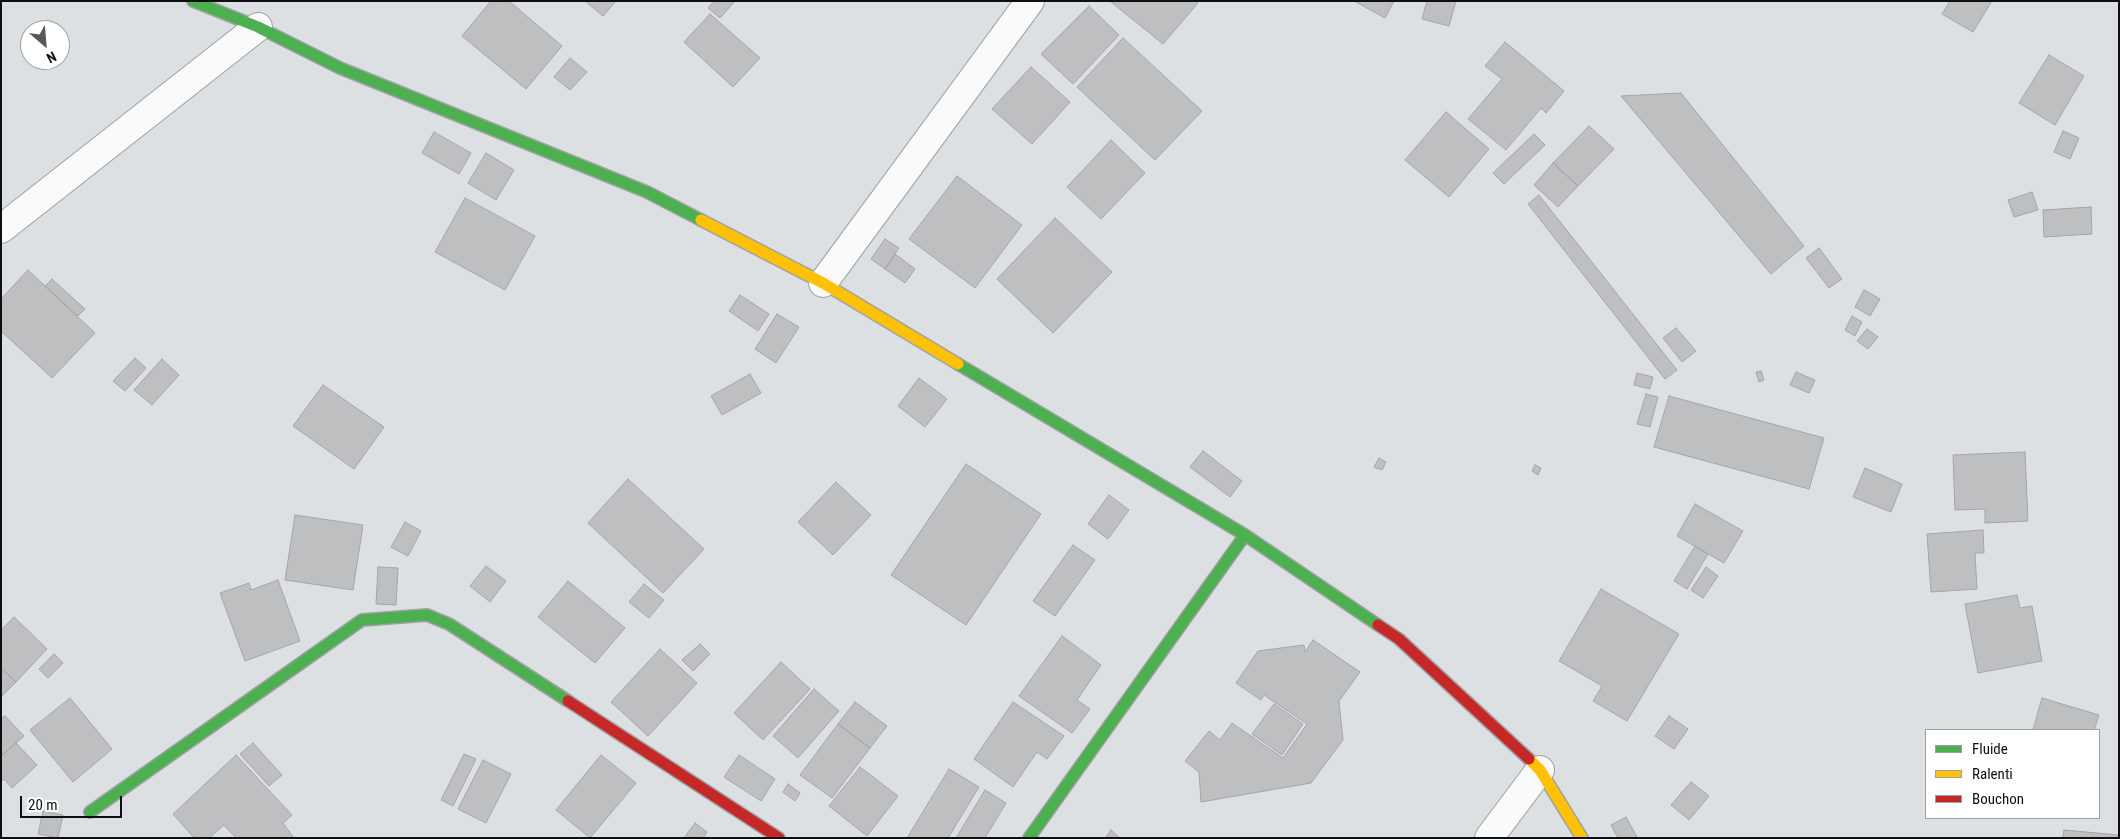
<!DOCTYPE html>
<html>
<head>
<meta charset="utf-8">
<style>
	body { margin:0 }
	#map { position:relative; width:2120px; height:839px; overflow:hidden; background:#dde0e2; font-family:"Roboto Condensed",sans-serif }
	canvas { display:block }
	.frame { position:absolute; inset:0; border:2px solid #0d0f10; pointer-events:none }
	.legend { position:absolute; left:1925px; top:729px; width:175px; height:90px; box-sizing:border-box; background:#fff; border:1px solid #9e9f9f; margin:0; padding:6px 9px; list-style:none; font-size:15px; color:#0d0f10 }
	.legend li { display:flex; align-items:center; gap:10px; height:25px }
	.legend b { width:25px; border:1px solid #9e9f9f }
	.north { position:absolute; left:20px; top:20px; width:50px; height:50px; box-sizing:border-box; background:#fff; border:1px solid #9e9f9f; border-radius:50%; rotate:153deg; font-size:14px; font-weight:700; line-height:20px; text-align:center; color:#0d0f10 }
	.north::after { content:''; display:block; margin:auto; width:18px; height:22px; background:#56585a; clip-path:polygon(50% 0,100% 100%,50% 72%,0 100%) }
	.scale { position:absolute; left:20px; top:796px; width:102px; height:22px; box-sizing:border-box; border:2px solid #0d0f10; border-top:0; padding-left:6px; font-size:15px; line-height:18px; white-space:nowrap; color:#0d0f10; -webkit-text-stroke:4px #fff; paint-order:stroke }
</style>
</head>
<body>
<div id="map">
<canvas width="2120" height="839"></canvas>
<div class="frame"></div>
<ul class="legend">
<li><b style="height:6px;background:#4caf50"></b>Fluide</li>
<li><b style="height:6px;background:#ffc107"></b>Ralenti</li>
<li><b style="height:6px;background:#c62828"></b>Bouchon</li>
</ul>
<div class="north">N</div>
<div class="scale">20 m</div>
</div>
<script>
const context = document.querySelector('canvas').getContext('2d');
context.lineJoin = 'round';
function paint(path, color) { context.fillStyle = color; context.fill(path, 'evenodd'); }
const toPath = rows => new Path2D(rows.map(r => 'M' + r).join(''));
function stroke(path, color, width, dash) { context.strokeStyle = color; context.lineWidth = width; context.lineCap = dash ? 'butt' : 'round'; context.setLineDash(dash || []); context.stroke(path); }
const building = toPath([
	[491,1,509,1,562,46,526,89,462,36,491,1],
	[585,1,616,1,603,16,585,1],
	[714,1,735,1,720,18,708,8,714,1],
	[1110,1,1196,1,1198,3,1163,44,1110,1],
	[1354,1,1394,1,1385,18,1354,1],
	[1427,1,1456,1,1449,26,1422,19,1427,1],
	[1950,1,1992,1,1973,32,1942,14,1950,1],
	[1089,6,1119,35,1073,84,1041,54,1089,6],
	[710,14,760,58,733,87,684,42,710,14],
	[1123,38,1202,111,1155,160,1077,87,1123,38],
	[1505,42,1564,91,1546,113,1541,108,1506,150,1468,119,1502,79,1485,66,1505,42],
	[2049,55,2084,76,2055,125,2019,103,2049,55],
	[570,58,587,72,570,90,554,77,570,58],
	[1031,67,1070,102,1032,144,992,109,1031,67],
	[1681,93,1804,246,1771,274,1621,96,1681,93],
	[1446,112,1489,149,1449,197,1405,160,1446,112],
	[1589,126,1614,149,1578,186,1553,163,1589,126],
	[2063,131,2079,138,2070,159,2054,152,2063,131],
	[434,132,471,153,459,174,422,153,434,132],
	[1534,134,1545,145,1504,184,1493,173,1534,134],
	[1111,140,1145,173,1101,219,1067,187,1111,140],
	[486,153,514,170,496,200,468,183,486,153],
	[1553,163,1578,186,1558,207,1534,185,1553,163],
	[957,176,1022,225,975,288,909,239,957,176],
	[2032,192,2038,210,2014,217,2008,200,2032,192],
	[1539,195,1677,370,1665,379,1528,204,1539,195],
	[465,198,535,236,505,290,435,252,465,198],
	[2091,207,2092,234,2044,237,2043,210,2091,207],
	[1055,218,1112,272,1053,333,997,279,1055,218],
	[885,239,899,248,885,269,871,259,885,239],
	[1819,248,1842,279,1829,288,1806,258,1819,248],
	[895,254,915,269,905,283,885,269,895,254],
	[28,270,95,333,52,378,1,331,1,299,28,270],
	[52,279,85,309,78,316,45,286,52,279],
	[1864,290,1880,299,1870,316,1855,307,1864,290],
	[740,295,769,314,758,331,729,311,740,295],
	[777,314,799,327,776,363,755,349,777,314],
	[1852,316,1862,322,1855,336,1845,330,1852,316],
	[1676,328,1696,351,1682,362,1663,338,1676,328],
	[1867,329,1878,337,1868,349,1857,341,1867,329],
	[135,358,146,368,125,391,113,381,135,358],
	[162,359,179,375,152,405,134,390,162,359],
	[1761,371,1764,380,1759,382,1756,372,1761,371],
	[1796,372,1815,380,1809,393,1790,385,1796,372],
	[1637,373,1653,377,1650,389,1634,385,1637,373],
	[750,374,761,393,722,415,711,396,750,374],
	[919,378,947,399,925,427,898,406,919,378],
	[323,385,384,427,354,469,293,426,323,385],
	[1646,394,1658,397,1650,427,1637,424,1646,394],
	[1669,396,1824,438,1809,489,1654,447,1669,396],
	[1203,451,1242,481,1230,497,1190,467,1203,451],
	[2025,452,2028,521,1985,523,1985,509,1955,510,1953,455,2025,452],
	[1379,458,1386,462,1382,470,1374,467,1379,458],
	[966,464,1041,514,966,625,891,575,966,464],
	[1535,465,1541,468,1538,475,1532,471,1535,465],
	[1865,468,1902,484,1891,512,1853,497,1865,468],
	[628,479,704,549,663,593,588,523,628,479],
	[836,482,871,515,833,555,798,522,836,482],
	[1109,495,1129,510,1108,539,1088,524,1109,495],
	[1695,504,1743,531,1724,563,1677,536,1695,504],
	[295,515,363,525,353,590,285,580,295,515],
	[405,522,421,531,408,556,391,547,405,522],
	[1983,530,1984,553,1975,553,1977,589,1931,592,1927,534,1983,530],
	[1073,545,1095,560,1055,616,1033,601,1073,545],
	[1695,546,1708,554,1687,589,1674,581,1695,546],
	[486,566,506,581,490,602,470,586,486,566],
	[378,567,398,568,396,605,376,604,378,567],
	[1706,567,1718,576,1703,598,1691,590,1706,567],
	[278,580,300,641,245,661,220,593,249,583,251,590,278,580],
	[568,581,625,628,595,663,538,617,568,581],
	[644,584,664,600,649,618,629,602,644,584],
	[1601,589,1679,634,1627,721,1593,701,1602,686,1559,661,1601,589],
	[2017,595,2020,608,2032,606,2042,661,1978,673,1965,604,2017,595],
	[14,617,47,649,16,682,1,668,1,630,14,617],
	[1062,636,1101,665,1077,700,1090,709,1072,733,1019,696,1062,636],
	[1313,640,1360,672,1339,701,1343,740,1311,783,1201,802,1199,772,1185,761,1209,731,1220,740,1232,723,1283,758,1307,724,1264,695,1261,700,1236,683,1258,651,1304,645,1305,652,1313,640],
	[700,644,710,654,693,671,682,660,700,644],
	[660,649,697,683,648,736,611,702,660,649],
	[54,654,63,663,48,678,39,669,54,654],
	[781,662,810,689,763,740,734,713,781,662],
	[1,668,16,682,1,697,1,668],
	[814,689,839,711,798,758,773,736,814,689],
	[70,698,112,749,73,782,30,730,70,698],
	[2042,698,2099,715,2094,730,2033,730,2042,698],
	[855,702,887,726,870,748,838,724,855,702],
	[1013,702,1064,736,1047,759,1037,752,1013,787,974,759,1013,702],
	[1274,704,1303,724,1282,755,1252,734,1274,704],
	[5,716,24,736,1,756,1,719,5,716],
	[1669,716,1688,729,1674,749,1655,736,1669,716],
	[838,724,870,748,832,798,800,775,838,724],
	[16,743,37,765,12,788,4,779,1,782,1,756,16,743],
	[253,743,282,775,269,786,240,754,253,743],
	[464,754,476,759,453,806,441,800,464,754],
	[236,755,292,815,283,823,294,838,236,838,224,825,209,838,194,838,173,814,236,755],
	[601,755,636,783,590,838,556,810,601,755],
	[739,755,775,779,761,801,724,777,739,755],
	[483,760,511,774,486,823,458,809,483,760],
	[860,767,898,796,867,836,829,806,860,767],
	[949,769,979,787,948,838,907,838,949,769],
	[1691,782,1709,796,1689,820,1671,805,1691,782],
	[788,784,800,793,795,801,783,792,788,784],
	[985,790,1006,803,985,838,956,838,985,790],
	[43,811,63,815,58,838,38,834,43,811],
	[1626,817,1637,837,1636,838,1618,838,1611,825,1626,817],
	[695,823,707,832,703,838,684,838,695,823],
	[1111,830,1120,838,1105,838,1111,830],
	[2064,830,2119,835,2119,838,2063,838,2064,830]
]);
const street = toPath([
	[1,229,258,27],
	[823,283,1030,1],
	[1489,838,1540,770]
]);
const fast = toPath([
	[193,1,258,27,340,68,647,192,701,220],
	[958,364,1245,535,1378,625],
	[90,812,362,620,427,615,449,624,568,701],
	[1029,838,1245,535]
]);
const slow = toPath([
	[701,220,823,283,958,364],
	[1529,759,1540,770,1582,838]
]);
const jam = toPath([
	[1378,625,1399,639,1529,759],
	[568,701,779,838]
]);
paint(building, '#bdbfc0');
stroke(building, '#a3a5a7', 1);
stroke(street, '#9fa1a3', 30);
stroke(fast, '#9fa1a3', 14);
stroke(slow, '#9fa1a3', 14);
stroke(jam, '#9fa1a3', 14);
stroke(street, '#fafafb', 28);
stroke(fast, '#4caf50', 11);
stroke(slow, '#ffc107', 11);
stroke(jam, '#c62828', 11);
</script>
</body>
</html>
